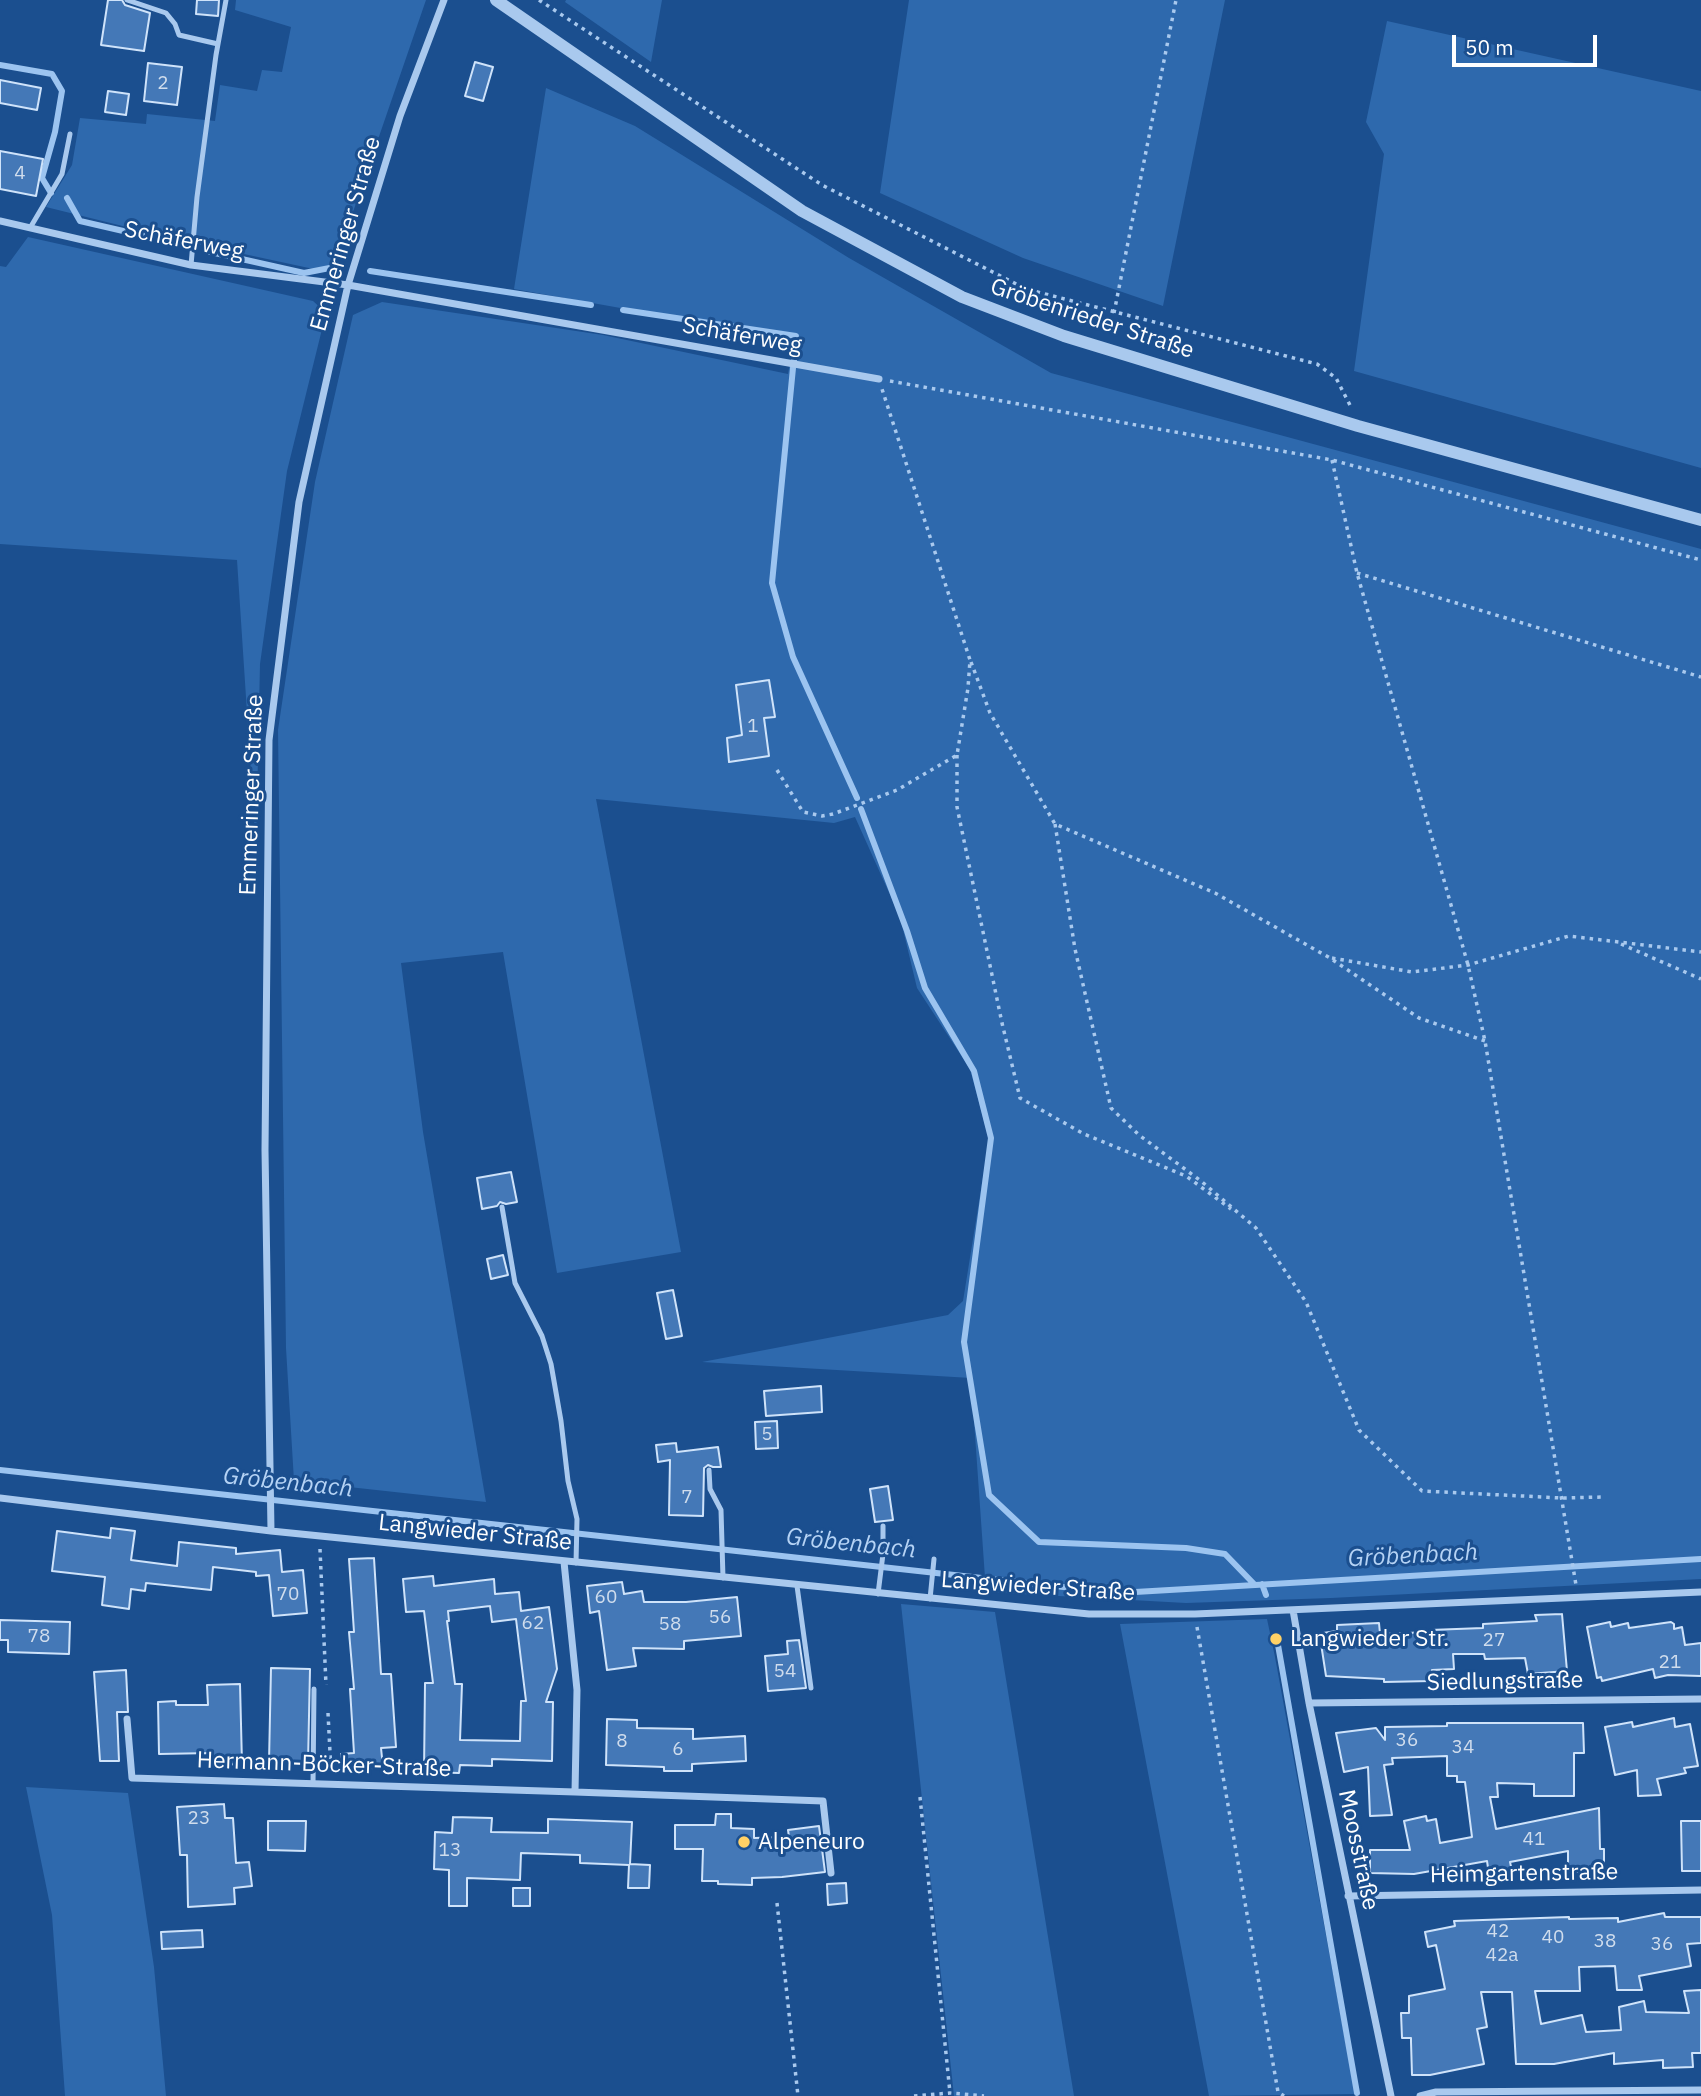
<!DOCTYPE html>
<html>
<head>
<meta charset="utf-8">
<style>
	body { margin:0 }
	#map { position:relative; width:1701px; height:2096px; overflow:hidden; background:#1b4f8f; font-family:"IBM Plex Sans",sans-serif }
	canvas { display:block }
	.scale { position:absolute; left:1452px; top:35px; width:145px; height:32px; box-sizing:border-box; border:4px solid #fff; border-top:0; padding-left:9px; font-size:21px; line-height:24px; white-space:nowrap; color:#fff; -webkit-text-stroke:5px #1b4f8f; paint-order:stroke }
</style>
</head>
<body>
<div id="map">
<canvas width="1701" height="2096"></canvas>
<div class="scale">50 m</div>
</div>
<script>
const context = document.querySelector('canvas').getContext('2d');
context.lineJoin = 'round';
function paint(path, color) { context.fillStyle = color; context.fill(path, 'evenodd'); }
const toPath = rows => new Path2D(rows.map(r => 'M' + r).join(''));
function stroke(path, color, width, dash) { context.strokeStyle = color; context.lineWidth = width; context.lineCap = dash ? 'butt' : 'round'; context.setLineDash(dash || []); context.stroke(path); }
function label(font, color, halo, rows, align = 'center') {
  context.font = font + ' "IBM Plex Sans",sans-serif'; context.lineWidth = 6; context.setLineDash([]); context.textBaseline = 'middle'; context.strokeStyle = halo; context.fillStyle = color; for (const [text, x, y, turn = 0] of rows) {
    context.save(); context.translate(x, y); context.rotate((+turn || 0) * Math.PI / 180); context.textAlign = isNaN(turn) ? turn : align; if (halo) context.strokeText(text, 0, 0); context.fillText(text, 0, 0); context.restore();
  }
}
const green = toPath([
	[236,0,426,0,332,273,179,240,46,207,72,165,80,118,146,124,147,114,215,121,220,85,257,91,262,70,282,72,291,27,235,10],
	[566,0,662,0,651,62,565,2],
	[909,0,1225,0,1163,306,1023,258,880,193],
	[1387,21,1701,91,1701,468,1354,371,1384,154,1366,122],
	[546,88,635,126,849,258,1051,373,1701,549,1701,1579,1331,1598,1186,1603,986,1592,971,1378,702,1362,948,1315,963,1301,989,1140,970,1069,917,988,900,917,855,817,834,823,596,799,681,1252,557,1273,503,952,401,963,423,1132,486,1502,294,1481,286,1348,278,730,315,482,353,315,382,302,603,335,788,374,794,339,514,289],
	[28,237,313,301,326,313,287,471,260,664,256,850,237,560,0,544,0,266,6,267],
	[901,1604,995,1612,1074,2096,954,2096],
	[1267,1619,1275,1657,1355,2094,1209,2096,1120,1624],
	[26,1787,128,1793,154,1967,166,2096,65,2096,52,1915]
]);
const stream = toPath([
	[0,65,52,74,62,91,55,132,42,178,51,193],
	[67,198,80,221,175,243],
	[206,251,304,273,340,266],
	[370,271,591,305],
	[623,310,796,336,794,360],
	[793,368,772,583,793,657,857,798],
	[861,809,907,931,925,988,974,1071,991,1138,964,1342,989,1495,1039,1542,1186,1548,1225,1554,1254,1584],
	[0,1470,1118,1593,1701,1559],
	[1262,1584,1266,1595],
	[1278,1645,1357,2093]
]);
const building = toPath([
	[108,0,122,0,125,5,150,13,144,51,101,45,108,0],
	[197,0,219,0,218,16,196,14,197,0],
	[475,62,493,67,483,101,465,96,475,62],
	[148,63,182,67,177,105,144,101,148,63],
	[0,80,41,88,37,110,0,103,0,80],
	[108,91,129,94,126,115,105,112,108,91],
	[0,151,43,159,36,196,0,189,0,151],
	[769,680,775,717,764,718,769,756,729,762,727,738,742,735,736,685,769,680],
	[511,1172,517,1202,506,1204,500,1202,497,1206,482,1209,477,1178,511,1172],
	[503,1255,508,1275,491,1279,487,1259,503,1255],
	[673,1290,682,1336,666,1339,657,1293,673,1290],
	[821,1386,822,1412,766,1416,764,1391,821,1386],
	[777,1421,778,1448,756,1449,755,1422,777,1421],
	[676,1443,677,1452,718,1447,721,1467,713,1467,708,1465,704,1468,703,1516,669,1515,670,1460,658,1462,656,1445,676,1443],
	[888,1486,893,1520,875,1522,870,1489,888,1486],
	[111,1528,135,1531,131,1560,177,1566,179,1542,236,1548,236,1554,280,1550,282,1572,303,1570,307,1613,273,1616,269,1575,256,1576,256,1572,213,1567,211,1590,146,1583,145,1591,131,1589,129,1609,102,1605,105,1577,52,1571,57,1531,110,1538,111,1528],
	[374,1558,381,1674,391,1674,396,1747,381,1748,383,1767,343,1771,341,1754,354,1753,350,1689,354,1689,349,1632,354,1632,349,1559,374,1558],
	[433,1576,434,1586,494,1579,495,1594,519,1592,521,1611,549,1607,557,1669,546,1702,553,1702,552,1761,492,1759,492,1766,460,1765,459,1773,424,1772,425,1683,433,1683,424,1611,406,1612,403,1579,433,1576],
	[490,1606,492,1622,516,1619,526,1701,521,1701,520,1741,460,1740,462,1684,455,1684,447,1621,449,1621,448,1611,490,1606],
	[622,1582,624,1594,642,1591,644,1602,686,1602,737,1597,741,1636,684,1641,684,1649,633,1648,636,1666,607,1670,599,1611,590,1613,587,1586,622,1582],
	[1562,1614,1567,1671,1528,1674,1525,1658,1485,1659,1484,1654,1453,1654,1454,1669,1432,1670,1432,1681,1384,1682,1384,1679,1326,1676,1320,1637,1323,1636,1323,1633,1337,1631,1337,1625,1379,1623,1380,1634,1431,1632,1430,1630,1483,1628,1483,1624,1537,1621,1535,1615,1562,1614],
	[0,1620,70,1622,69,1654,8,1652,8,1640,0,1640,0,1620],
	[1610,1622,1611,1627,1628,1623,1629,1628,1671,1622,1674,1624,1674,1629,1682,1627,1685,1645,1701,1643,1701,1676,1668,1675,1655,1678,1653,1669,1602,1681,1601,1677,1597,1678,1587,1627,1610,1622],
	[799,1640,806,1688,768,1691,765,1656,788,1654,787,1641,799,1640],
	[271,1668,310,1669,308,1763,269,1762,271,1668],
	[126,1670,128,1712,117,1712,119,1761,100,1761,94,1672,126,1670],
	[240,1684,242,1764,212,1765,212,1753,159,1754,158,1702,176,1701,176,1705,208,1705,207,1685,240,1684],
	[1674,1718,1675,1727,1690,1724,1698,1766,1684,1768,1686,1773,1657,1779,1661,1795,1638,1796,1637,1770,1615,1775,1605,1727,1632,1722,1633,1727,1674,1718],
	[607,1719,637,1720,637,1728,693,1729,693,1739,745,1736,746,1761,692,1764,692,1771,664,1771,664,1767,606,1765,607,1719],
	[1447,1723,1583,1723,1584,1753,1574,1753,1574,1796,1534,1796,1534,1784,1497,1783,1498,1797,1490,1797,1496,1829,1599,1808,1600,1849,1604,1849,1604,1871,1568,1872,1568,1851,1510,1862,1513,1876,1490,1881,1487,1861,1414,1874,1370,1873,1370,1850,1410,1850,1404,1821,1426,1816,1427,1821,1436,1819,1440,1843,1472,1837,1465,1782,1457,1782,1457,1776,1447,1776,1447,1756,1392,1758,1393,1764,1384,1765,1392,1815,1370,1816,1368,1767,1344,1772,1336,1733,1376,1728,1385,1740,1385,1727,1447,1726,1447,1723],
	[224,1804,225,1818,233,1818,236,1863,249,1862,252,1886,234,1888,235,1904,188,1907,187,1855,180,1855,177,1807,224,1804],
	[716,1814,731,1814,731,1828,754,1829,754,1838,789,1837,788,1830,819,1826,825,1872,782,1877,752,1878,752,1885,718,1884,718,1881,702,1881,703,1849,675,1849,675,1825,715,1825,716,1814],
	[453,1817,492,1818,491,1832,548,1833,548,1819,632,1822,630,1864,650,1865,649,1888,628,1888,629,1865,580,1863,580,1855,521,1853,520,1880,467,1878,467,1906,449,1906,449,1870,434,1869,435,1832,452,1833,453,1817],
	[268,1821,306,1821,305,1851,268,1850,268,1821],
	[1681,1821,1701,1821,1701,1871,1682,1871,1681,1821],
	[846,1883,847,1903,828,1905,827,1884,846,1883],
	[513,1888,530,1888,530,1906,513,1906,513,1888],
	[1664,1913,1665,1917,1701,1917,1701,1943,1687,1944,1691,1966,1639,1976,1642,1990,1617,1990,1615,1966,1579,1967,1580,1991,1535,1991,1541,2024,1582,2015,1586,2032,1621,2030,1619,2007,1644,2001,1646,2012,1689,2013,1684,1991,1701,1990,1701,2053,1692,2053,1693,2067,1663,2068,1663,2060,1614,2064,1614,2053,1554,2064,1516,2064,1512,1992,1481,1992,1487,2027,1477,2029,1484,2064,1430,2075,1412,2075,1411,2042,1411,2038,1402,2038,1401,2013,1409,2013,1409,1996,1445,1989,1436,1945,1428,1947,1425,1932,1455,1926,1454,1921,1569,1917,1569,1919,1618,1918,1618,1922,1664,1913],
	[202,1930,203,1947,162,1949,161,1932,202,1930]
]);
const path = toPath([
	[539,0,822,185,1026,289,1317,364,1336,378,1352,409],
	[1114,313,1176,0],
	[890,381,1332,460,1701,560],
	[1332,460,1357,573,1468,965,1485,1041,1576,1585],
	[1357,573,1701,677],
	[971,662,990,713,1055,824,1215,893,1330,958,1419,1018,1485,1041],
	[957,755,957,807,1002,1023,1020,1098,1084,1134,1186,1176,1231,1209],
	[777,770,803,812,822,816,833,814,897,790,957,755,968,688,970,660,882,389],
	[1055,824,1075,949,1111,1108,1139,1135,1201,1181,1256,1228,1306,1302,1359,1430,1422,1491,1562,1498,1604,1497],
	[1621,944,1701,979],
	[1332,958,1412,972,1468,965,1569,936,1701,952],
	[320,1549,326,1685],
	[1197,1627,1278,2092,1284,2096],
	[1348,1632,1351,1645],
	[328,1713,331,1772],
	[920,1797,950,2093],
	[777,1903,798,2096],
	[914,2096,950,2093,984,2096]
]);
const service = toPath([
	[127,0,166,13,175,24,179,35,218,44],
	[30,228,62,174,70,134],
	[191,265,197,197,216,55,226,0],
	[502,1207,515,1283,542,1336,551,1364,561,1421,568,1481,577,1519,576,1563],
	[709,1470,710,1489,721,1510,723,1578],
	[797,1586,811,1688],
	[878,1594,883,1554,883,1526],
	[930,1599,934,1559],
	[313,1784,314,1689]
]);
const minor = toPath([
	[0,221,191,265,348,285,879,379],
	[0,1498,271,1531,1089,1614,1195,1614,1701,1592],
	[271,1531,265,1150,269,740,299,502,348,285,400,116,444,0],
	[564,1562,577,1690,575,1792,823,1801,831,1873],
	[1293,1610,1309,1703,1391,2096],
	[1309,1703,1701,1699],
	[127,1719,132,1778,575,1792],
	[1348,1896,1701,1890],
	[1420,2096,1436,2092,1701,2090]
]);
const tertiary = toPath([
	[496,0,802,211,962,297,1064,336,1358,426,1701,520]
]);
const markers = [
	[1276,1639,7,"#ffd166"],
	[744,1842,7,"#ffd166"]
];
const numberNames = [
	["2",163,84],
	["4",20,174],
	["1",753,727],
	["5",767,1435],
	["7",687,1498],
	["70",288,1595],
	["60",606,1598],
	["56",720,1618],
	["62",533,1624],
	["58",670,1625],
	["78",39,1637],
	["27",1494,1641],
	["21",1670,1663],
	["54",785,1672],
	["36",1407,1741],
	["8",622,1742],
	["34",1463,1748],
	["6",678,1750],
	["23",199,1819],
	["41",1534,1840],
	["13",450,1851],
	["42",1498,1932],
	["40",1553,1938],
	["38",1605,1942],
	["36",1662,1945],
	["42a",1502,1956]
];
const streetNames = [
	["Emmeringer Straße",346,234,-74],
	["Schäferweg",184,241,11],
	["Gröbenrieder Straße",1092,319,18],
	["Schäferweg",742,336,10],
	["Emmeringer Straße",252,795,-88],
	["Langwieder Straße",475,1533,6],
	["Langwieder Straße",1038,1587,4],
	["Siedlungstraße",1505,1682,-1],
	["Hermann-Böcker-Straße",324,1765,2],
	["Moosstraße",1358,1850,78],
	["Heimgartenstraße",1524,1874,-1]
];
const poiNames = [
	["Langwieder Str.",1290,1639],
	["Alpeneuro",758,1842]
];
const waterNames = [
	["Gröbenbach",288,1483,6],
	["Gröbenbach",851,1544,6],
	["Gröbenbach",1413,1556,-3]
];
paint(green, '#2e69ad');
stroke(stream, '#9cc4f0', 6);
paint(building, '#4478b7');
stroke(building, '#cfe3fa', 2);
stroke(path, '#a9c9ee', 3.5, [3.5, 5]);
stroke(service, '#a9c9ee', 5);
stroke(minor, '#a9c9ee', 7);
stroke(tertiary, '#a9c9ee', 12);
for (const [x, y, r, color] of markers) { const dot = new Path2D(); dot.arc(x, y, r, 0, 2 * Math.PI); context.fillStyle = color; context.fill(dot); stroke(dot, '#1b4f8f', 2.5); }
label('19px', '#d0dded', null, numberNames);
label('23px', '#fff', '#1b4f8f', streetNames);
label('23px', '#fff', '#1b4f8f', poiNames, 'left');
label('italic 24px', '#b5d3f5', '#1b4f8f', waterNames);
</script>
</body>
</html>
